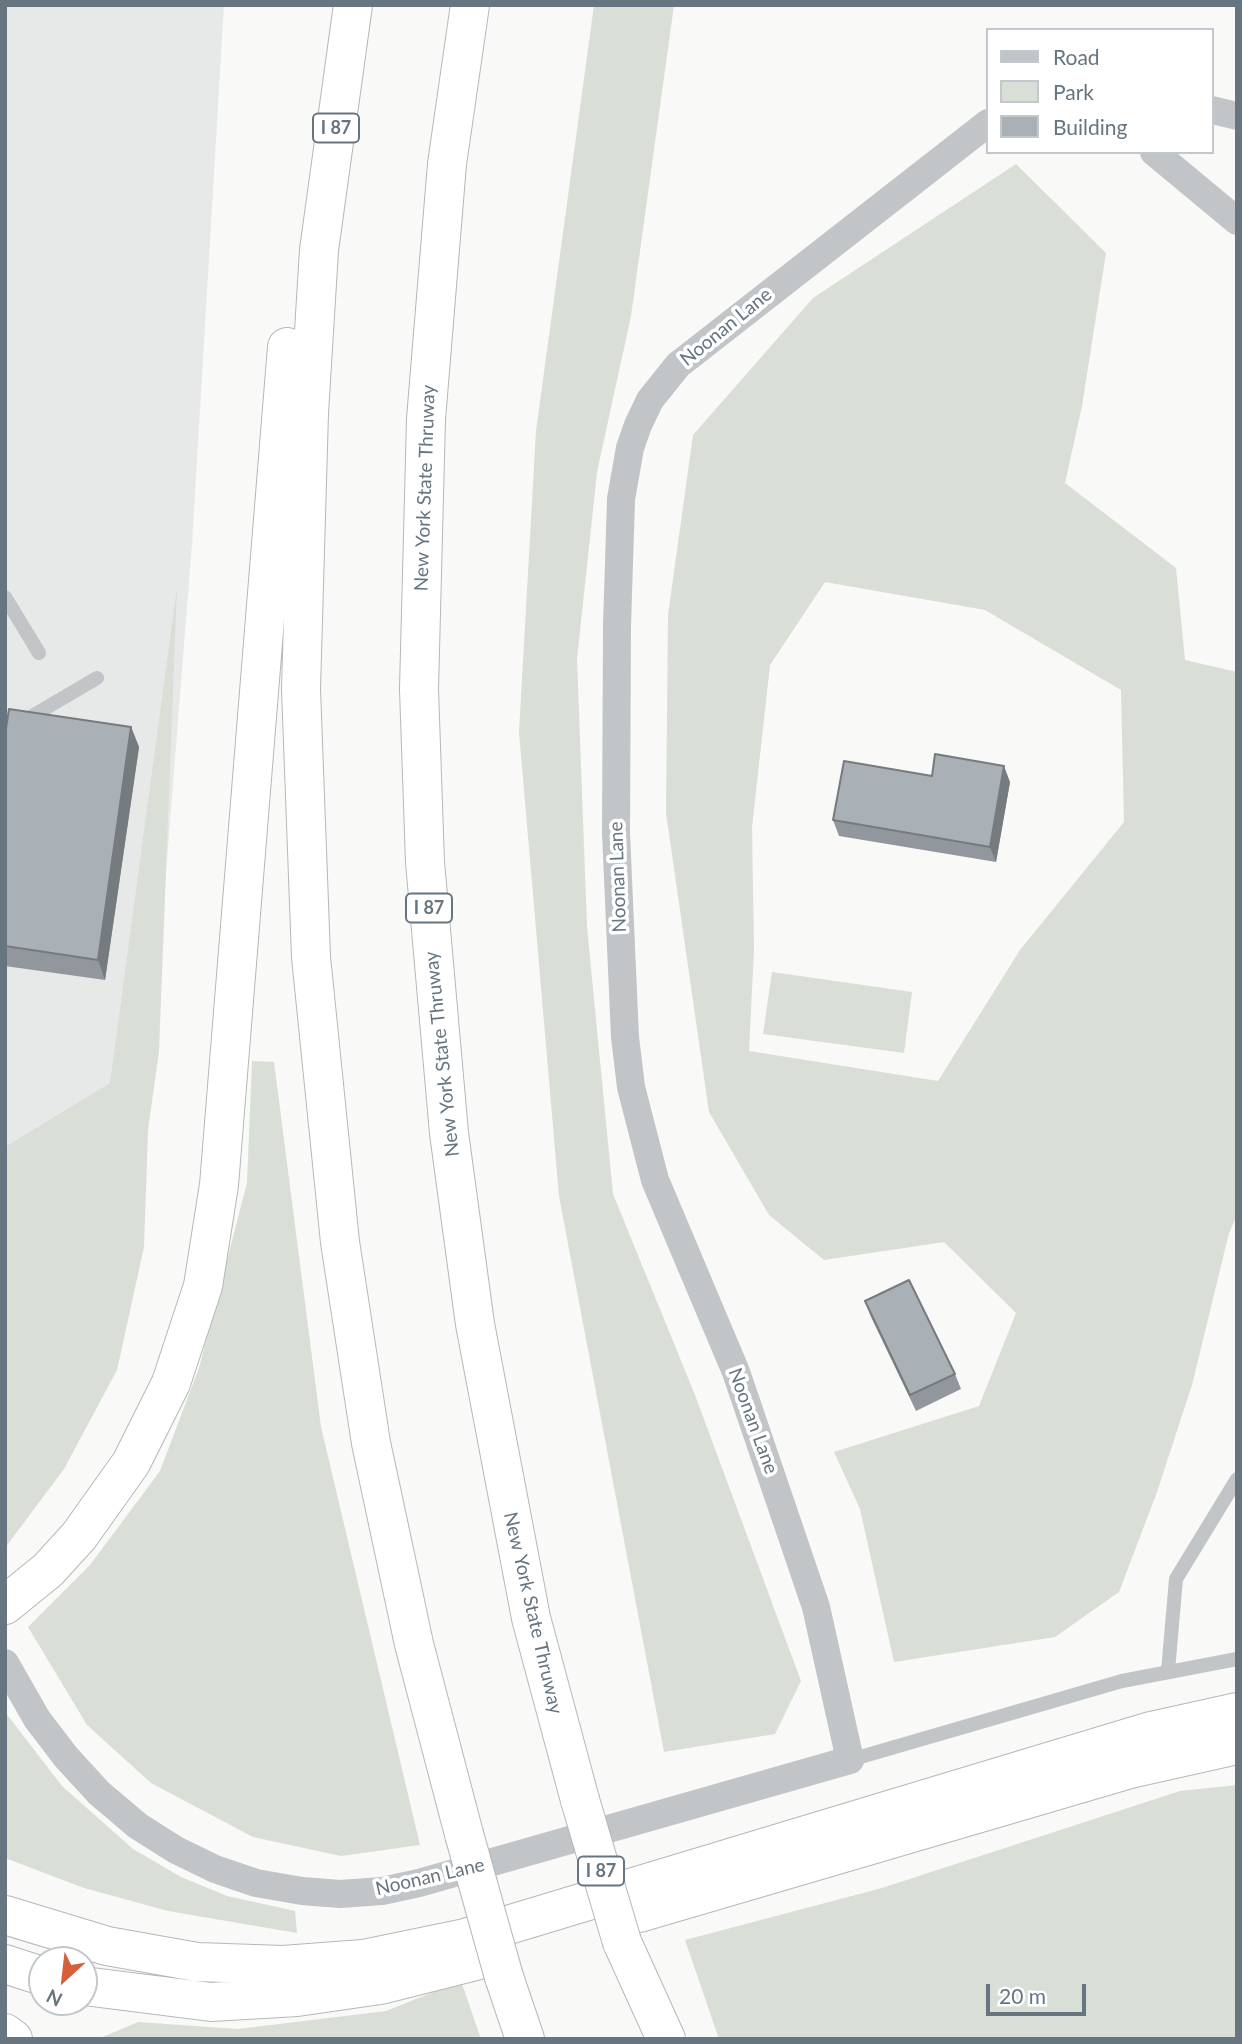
<!DOCTYPE html>
<html>
<head>
<meta charset="utf-8">
<style>
	body { margin:0 }
	#map { position:relative; width:1242px; height:2044px; overflow:hidden; background:#f9f9f7; font-family:Lato,sans-serif }
	canvas { display:block }
	.frame { position:absolute; inset:0; border:7px solid #667580; pointer-events:none }
	.legend { position:absolute; left:986px; top:28px; width:228px; height:126px; box-sizing:border-box; background:#fff; border:2px solid #c2c8cc; margin:0; padding:9px 12px; list-style:none; font-size:21px; color:#667580 }
	.legend li { display:flex; align-items:center; gap:14px; height:35px }
	.legend b { width:35px; border:2px solid #c2c8cc }
	.north { position:absolute; left:28px; top:1946px; width:70px; height:70px; box-sizing:border-box; background:#fff; border:2px solid #c2c8cc; border-radius:50%; rotate:207deg; font-size:19px; font-weight:700; line-height:28px; text-align:center; color:#667580 }
	.north::after { content:''; display:block; margin:auto; width:24px; height:32px; background:#d65e3a; clip-path:polygon(50% 0,100% 100%,50% 72%,0 100%) }
	.scale { position:absolute; left:986px; top:1984px; width:100px; height:32px; box-sizing:border-box; border:4px solid #667580; border-top:0; padding-left:9px; font-size:21px; line-height:24px; white-space:nowrap; color:#667580; -webkit-text-stroke:5px #fff; paint-order:stroke }
</style>
</head>
<body>
<div id="map">
<canvas width="1242" height="2044"></canvas>
<div class="frame"></div>
<ul class="legend">
<li><b style="height:9px;background:#c1c5c8"></b>Road</li>
<li><b style="height:19px;background:#d9ded7"></b>Park</li>
<li><b style="height:19px;background:#a9b0b6"></b>Building</li>
</ul>
<div class="north">N</div>
<div class="scale">20 m</div>
</div>
<script>
const context = document.querySelector('canvas').getContext('2d');
context.lineJoin = 'round';
function paint(path, color) { context.fillStyle = color; context.fill(path, 'evenodd'); }
const toPath = rows => new Path2D(rows.map(r => 'M' + r).join(''));
function stroke(path, color, width, dash) { context.strokeStyle = color; context.lineWidth = width; context.lineCap = dash ? 'butt' : 'round'; context.setLineDash(dash || []); context.stroke(path); }
function label(font, color, halo, rows, align = 'center') {
  context.font = font + ' Lato,sans-serif'; context.lineWidth = 7; context.setLineDash([]); context.textBaseline = 'middle'; context.strokeStyle = halo; context.fillStyle = color; for (const [text, x, y, turn = 0] of rows) {
    context.save(); context.translate(x, y); context.rotate((+turn || 0) * Math.PI / 180); context.textAlign = isNaN(turn) ? turn : align; if (halo) context.strokeText(text, 0, 0); context.fillText(text, 0, 0); context.restore();
  }
}
const built = toPath([
	[5,5,224,5,192,544,156,998,5,1281]
]);
const green = toPath([
	[594,5,674,5,631,316,597,472,577,659,587,927,613,1194,695,1395,801,1681,775,1734,664,1752,559,1196,519,732,536,431],
	[1016,164,1106,253,1082,406,1065,483,1176,568,1185,660,1237,672,1237,1215,1229,1233,1192,1385,1157,1492,1119,1592,1055,1637,894,1662,860,1509,834,1452,979,1406,1016,1313,944,1242,824,1260,769,1215,709,1112,666,813,668,615,693,435,813,298],
	[825,582,985,610,1121,690,1124,822,1020,950,938,1081,749,1051,754,950,752,827,770,665],
	[177,587,159,1051,148,1130,144,1247,117,1370,64,1469,5,1548,5,1147,110,1083],
	[772,972,912,992,904,1053,763,1034],
	[252,1061,274,1062,321,1427,420,1845,341,1856,253,1837,151,1783,87,1725,28,1627,90,1565,160,1471,199,1368,247,1183],
	[5,1712,62,1786,133,1849,181,1877,227,1896,295,1911,297,1933,168,1911,84,1888,5,1858],
	[1237,1785,1237,2039,719,2039,685,1940,882,1888,1180,1791],
	[461,1981,481,2039,98,2039,138,2022,238,2029,386,2011]
]);
const lane = toPath([
	[5,597,39,653],
	[5,732,97,678],
	[1168,1671,1176,1579,1237,1479],
	[850,1760,1122,1681,1237,1659]
]);
const street = toPath([
	[1212,110,1237,116],
	[1154,152,1237,221],
	[5,1663,37,1719,66,1757,99,1793,138,1826,176,1850,215,1869,256,1883,302,1891,340,1894,382,1891,419,1883,850,1760,816,1607,736,1372,655,1180,631,1087,625,1037,616,833,617,626,621,499,630,448,638,425,650,400,678,365,988,123]
]);
const highway = toPath([
	[353,5,319,250,309,413,301,689,311,957,340,1242,371,1443,414,1644,464,1834],
	[470,5,447,164,426,419,419,689,425,862,449,1133,475,1324,531,1618,580,1800],
	[5,1605,48,1570,79,1536,131,1463,171,1383,203,1286,219,1185,287,347],
	[639,1913,1130,1769,1237,1745],
	[5,1915,107,1946,197,1962,283,1965,363,1959,465,1938,1151,1731,1237,1712],
	[622,1942,666,2039],
	[5,1964,42,1976],
	[504,1977,525,2039],
	[84,1986,211,2002,297,1997,380,1985,491,1957],
	[5,2033,13,2039]
]);
const highwayBridge = toPath([
	[580,1800,622,1942],
	[464,1834,504,1977]
]);
const wall = toPath([
	[131,727,139,747,105,980,5,966,5,735],
	[932,776,1010,782,996,862,839,836,833,820],
	[865,1301,955,1374,961,1389,916,1411,871,1317]
]);
const shadedWall = toPath([
	[131,727,139,747,105,980,98,960],
	[1004,766,1010,782,996,862,990,847]
]);
const building = toPath([
	[9,709,131,727,98,960,5,946,5,735,9,709],
	[935,754,1004,766,990,847,833,820,844,761,932,776,935,754],
	[909,1280,955,1374,910,1395,865,1301,909,1280]
]);
const shields = [
	[336,128,46],
	[429,908,46],
	[601,1871,46]
];
const shieldNames = [
	["I 87",336,128],
	["I 87",429,908],
	["I 87",601,1871]
];
const streetNames = [
	["Noonan Lane",726,327,-39],
	["New York State Thruway",425,488,-88],
	["Noonan Lane",618,877,-92],
	["New York State Thruway",442,1054,-96],
	["Noonan Lane",753,1421,70],
	["New York State Thruway",533,1613,77],
	["Noonan Lane",430,1877,-13]
];
paint(built, '#e7e8e8');
paint(green, '#d9ded7');
stroke(highway, '#b4b8bb', 40);
stroke(lane, '#c1c5c8', 14);
stroke(street, '#c1c5c8', 28);
stroke(highway, '#fff', 38);
stroke(highwayBridge, '#b4b8bb', 40, []);
stroke(highwayBridge, '#fff', 38);
paint(wall, '#91979d');
paint(shadedWall, '#767b7f');
paint(building, '#a9b0b6');
stroke(building, '#767b7f', 2);
for (const [x, y, w] of shields) { const box = new Path2D(); box.roundRect(x - w / 2, y - 14.5, w, 29, 5); context.fillStyle = '#fff'; context.fill(box); stroke(box, '#667580', 2); }
label('bold 18px', '#667580', null, shieldNames);
label('19px', '#667580', '#fff', streetNames);
</script>
</body>
</html>
